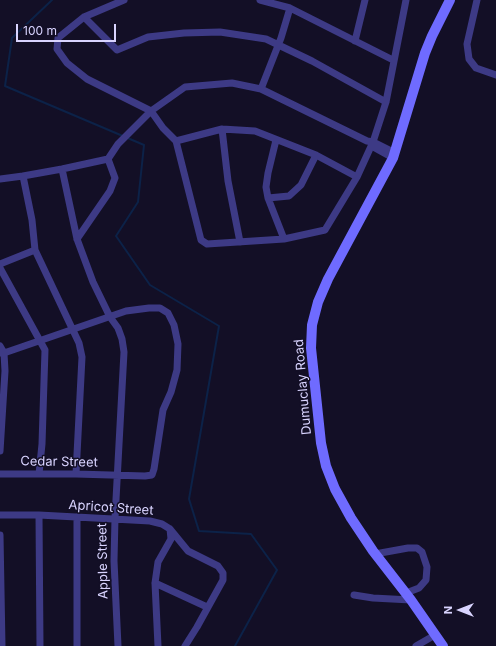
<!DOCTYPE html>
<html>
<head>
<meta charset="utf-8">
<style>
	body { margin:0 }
	#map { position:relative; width:496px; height:646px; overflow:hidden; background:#130f26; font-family:Inter,sans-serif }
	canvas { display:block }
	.north { position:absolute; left:440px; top:590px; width:40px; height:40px; -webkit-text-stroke:3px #130f26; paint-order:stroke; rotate:270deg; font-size:11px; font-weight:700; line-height:16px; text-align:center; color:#d9d4ff }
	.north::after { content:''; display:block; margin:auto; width:14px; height:18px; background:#d9d4ff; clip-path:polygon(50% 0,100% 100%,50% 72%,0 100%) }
	.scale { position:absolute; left:16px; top:24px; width:100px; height:18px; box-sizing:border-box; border:2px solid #d9d4ff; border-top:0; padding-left:5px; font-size:12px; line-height:14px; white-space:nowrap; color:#d9d4ff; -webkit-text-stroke:3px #130f26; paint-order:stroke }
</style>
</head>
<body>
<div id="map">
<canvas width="496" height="646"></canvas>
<div class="north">N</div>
<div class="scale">100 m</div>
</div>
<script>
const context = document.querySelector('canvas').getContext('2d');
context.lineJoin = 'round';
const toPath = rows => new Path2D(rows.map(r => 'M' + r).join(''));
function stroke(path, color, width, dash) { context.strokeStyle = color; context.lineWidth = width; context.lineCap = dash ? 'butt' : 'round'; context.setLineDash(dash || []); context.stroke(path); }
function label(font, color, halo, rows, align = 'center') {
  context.font = font + ' Inter,sans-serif'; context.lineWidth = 3; context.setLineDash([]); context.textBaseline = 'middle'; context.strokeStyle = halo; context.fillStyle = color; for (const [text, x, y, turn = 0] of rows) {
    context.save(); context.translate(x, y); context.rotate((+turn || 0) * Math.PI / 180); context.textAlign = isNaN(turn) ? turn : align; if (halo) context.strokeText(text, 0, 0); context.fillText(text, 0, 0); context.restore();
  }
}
const stream = toPath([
	[52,0,12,38,5,86,144,145,138,202,116,236,150,285,219,326,189,499,199,531,251,534,277,570,235,646]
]);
const street = toPath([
	[124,0,84,17,58,38,57,49,67,63,87,79,151,111,163,128,176,141,201,240,207,244,284,239,325,230,357,177,373,142,386,102,406,0],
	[260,0,290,8,393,60],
	[477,0,467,44,469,59,476,68,496,75],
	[84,17,117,50,148,37,184,33,220,32,266,39,312,61,386,102],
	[355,41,365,0],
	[261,89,281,38,290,8],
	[222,129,228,181,240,242],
	[276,140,268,173,266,187,268,198,284,239],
	[176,141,222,129,255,131,316,155,357,177],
	[375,148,393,158],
	[62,169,77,239,93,282,110,317,118,328,122,339,124,352,115,518,114,561,118,646],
	[23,176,32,220,35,250,79,343,82,357,76,474],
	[0,179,23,176,62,169,108,159,118,144,151,111,185,87,232,83,261,89,367,141,373,142,395,153],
	[268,198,289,196,301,185,316,155],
	[77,239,110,191,115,178,108,159],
	[0,264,35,250],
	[0,268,45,350,42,444,39,474],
	[0,346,4,353,5,371,0,451],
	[0,353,4,353,126,311,149,308,160,308,168,313,174,325,178,344,177,370,171,392,163,410,154,469,152,475,145,476,76,474,0,474],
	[0,515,39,515,150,521,162,524,170,529,171,539,158,562,155,583,158,646],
	[39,515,40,646],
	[77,517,77,646],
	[170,529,188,551,218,566,223,573,223,580,197,627,185,646],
	[0,535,2,646],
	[375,554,408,548,417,548,422,552,427,567,426,580,419,588,406,593],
	[155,583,207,607],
	[354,595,373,598,411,600],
	[416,646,435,635]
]);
const secondary = toPath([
	[443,646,411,600,373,551,351,518,335,489,326,466,321,443,311,348,312,325,318,302,328,279,393,158,425,53,432,36,450,0]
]);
const streetNames = [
	["Dumuclay Road",303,387,-95],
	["Cedar Street",59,462,1],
	["Apricot Street",111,508,4],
	["Apple Street",103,561,-91]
];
stroke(stream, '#0c2248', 2);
stroke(street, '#3d3a85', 7);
stroke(secondary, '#6f6bff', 10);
label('13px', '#d9d4ff', '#130f26', streetNames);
</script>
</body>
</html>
